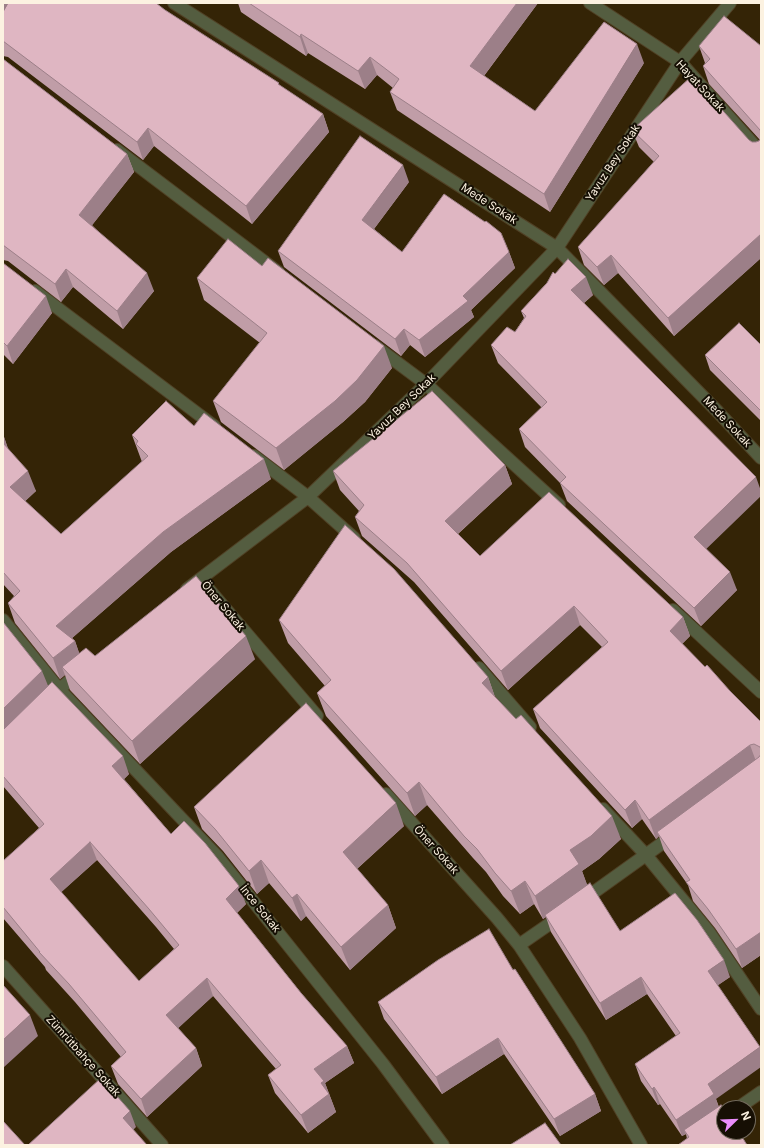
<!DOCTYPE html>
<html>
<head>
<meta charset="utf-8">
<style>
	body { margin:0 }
	#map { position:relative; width:764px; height:1148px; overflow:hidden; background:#342406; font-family:Inter,sans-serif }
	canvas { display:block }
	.frame { position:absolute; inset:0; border:4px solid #fcf2e1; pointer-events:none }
	.north { position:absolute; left:716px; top:1100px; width:40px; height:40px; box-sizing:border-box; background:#160f04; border:1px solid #726a5c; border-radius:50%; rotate:67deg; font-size:11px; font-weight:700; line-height:16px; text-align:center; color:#fcf2e1 }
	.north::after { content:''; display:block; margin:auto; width:14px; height:18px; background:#eb8dfc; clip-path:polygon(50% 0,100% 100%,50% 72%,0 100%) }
</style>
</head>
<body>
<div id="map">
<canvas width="764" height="1148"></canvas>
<div class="frame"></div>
<div class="north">N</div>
</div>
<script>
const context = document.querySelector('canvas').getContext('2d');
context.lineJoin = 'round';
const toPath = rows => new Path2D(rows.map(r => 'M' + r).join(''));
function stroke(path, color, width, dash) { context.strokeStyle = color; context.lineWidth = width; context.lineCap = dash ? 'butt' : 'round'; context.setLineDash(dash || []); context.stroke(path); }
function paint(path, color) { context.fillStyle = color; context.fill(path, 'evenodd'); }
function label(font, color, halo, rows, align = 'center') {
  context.font = font + ' Inter,sans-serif'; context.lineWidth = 4; context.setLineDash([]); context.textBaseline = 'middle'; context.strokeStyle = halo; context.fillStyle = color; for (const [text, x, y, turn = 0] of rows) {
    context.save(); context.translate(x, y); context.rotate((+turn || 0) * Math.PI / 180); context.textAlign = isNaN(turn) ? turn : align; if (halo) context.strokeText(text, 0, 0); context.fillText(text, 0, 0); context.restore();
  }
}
const minor = toPath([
	[174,3,557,248,718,412,761,458],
	[590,3,680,62,761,153],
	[117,150,278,272],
	[35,291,214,426],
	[375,346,426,384,559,505],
	[254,456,308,497,354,538],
	[200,579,317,716],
	[187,589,308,497,426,384,557,248,680,62,730,3],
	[673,610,761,692],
	[3,620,59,689,217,856,383,1064,443,1145],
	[479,668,530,727],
	[48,700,59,689,80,673],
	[386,794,497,918,519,945,580,1038,641,1145],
	[603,809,646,855,709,932,761,1009],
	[583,900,675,834],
	[519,945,561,916],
	[3,966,162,1145],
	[738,1108,761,1092]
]);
const wall = toPath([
	[238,3,538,3,484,76,535,111,644,63,550,212,397,110,390,92,393,88,377,75,365,89,308,53,306,56,241,12],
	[165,10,323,114,329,132,252,224,154,146,143,160,8,57,3,56,3,12],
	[699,46,761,46,761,258,674,336,618,273,604,285,584,265,578,247,654,162,639,147,632,130,749,140,752,142,756,142,760,140,709,84,703,66,705,63],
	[3,59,127,154,134,172,92,225,154,291,123,329,73,287,61,302,8,261,3,260],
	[409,182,374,229,402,252,509,252,515,268,471,310,474,317,425,357,410,345,401,356,284,267,278,251],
	[3,263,52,313,13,364,3,354],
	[555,274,593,295,584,303,706,549,737,590,701,626,567,501,560,483,525,447,519,429,542,408,498,363,491,345,515,332,524,318,521,311],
	[197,278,392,368,365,402,343,422,284,470,221,422,213,401,260,343,204,300],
	[761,345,761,421,710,370,705,355],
	[194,426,271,479,171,552,72,638,75,641,79,653,95,656,255,659,140,764,70,690,65,675,60,679,15,623,8,603,14,596,3,584,3,434,8,449,36,491,25,501,61,534,142,462,132,435],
	[505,465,512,484,458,534,480,556,683,617,690,636,682,644,761,722,761,955,742,968,715,928,693,901,688,885,664,851,659,836,656,839,642,819,632,828,540,728,533,709,602,647,580,625,508,690,414,582,362,536,355,517,359,511,340,490,333,471],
	[279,620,488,677,495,697,621,839,599,859,582,871,587,885,620,931,730,977,718,985,716,1099,719,1107,724,1109,687,1139,686,1134,682,1136,660,1104,658,1105,641,1081,635,1064,676,1036,647,994,606,1020,551,932,546,917,543,919,534,904,520,914,503,896,486,872,473,858,427,805,415,816,326,716,317,693,325,686,288,643],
	[3,622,48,686,129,774,124,779,171,834,246,904,237,913,301,993,347,1046,354,1063,325,1083,336,1112,308,1133,275,1093,268,1075,276,1069,213,996,178,1028,196,1048,202,1066,147,1117,118,1084,111,1066,121,1057,75,1002,46,970,45,967,3,918,3,861,39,828,3,786],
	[97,860,156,927,174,949,139,981,61,892],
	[194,807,404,826,357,869,388,905,396,928,350,970,306,916,301,921,269,883,257,894,223,851,202,829],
	[513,970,595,1094,601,1111,560,1136,504,1054,442,1094,384,1019,378,1002]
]);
const shadedWall = toPath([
	[3,3,8,3,3,12],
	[517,3,538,3,477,85,470,66],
	[301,34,308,53,306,56,300,37],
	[637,44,644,63,550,212,544,194],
	[370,57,377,75,365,89,358,71],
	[323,114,329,132,252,224,246,206],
	[148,128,154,146,143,160,137,142],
	[127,154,134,172,86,233,79,215],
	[403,165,409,182,368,237,362,220],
	[761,234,761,258,674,336,668,318],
	[509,252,515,268,471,310,474,317,425,357,419,340,463,296],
	[611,255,618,273,604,285,597,267],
	[66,269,73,287,61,302,55,284],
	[147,273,154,291,123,329,117,311],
	[586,277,593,295,578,308,571,290],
	[46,296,52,313,13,364,7,346],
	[404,329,410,345,401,356,395,339],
	[384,346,392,368,365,402,343,422,284,470,276,448],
	[3,434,10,454,3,450],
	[264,459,271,479,171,552,63,646,56,626,163,532],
	[505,465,512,484,452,539,445,521],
	[28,471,36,491,18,508,10,487],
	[756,477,761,491,761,496,700,555,694,537],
	[730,572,737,590,701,626,694,608],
	[574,606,580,625,508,690,501,671],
	[683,617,690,636,677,649,670,631],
	[246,636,255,659,140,764,132,741],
	[75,641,82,661,62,667,65,675,60,679,53,658],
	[42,671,49,688,3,733,3,709],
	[488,677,496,700,482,683],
	[750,745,757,764,657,832,659,836,656,839,649,820],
	[123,756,129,774,119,784,112,766],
	[419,782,427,805,415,816,407,793],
	[635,800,642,819,632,828,625,810],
	[396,803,404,826,351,874,343,852],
	[612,816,621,839,599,859,582,871,588,887,545,915,546,917,543,919,535,896,570,850],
	[90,842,97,860,56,897,50,879],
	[261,860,269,883,257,894,249,871],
	[525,881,534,904,520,914,511,891],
	[239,886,246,904,232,917,226,899],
	[297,894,306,916,301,921,292,898],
	[388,905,396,928,350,970,341,947],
	[761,932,761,955,742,968,736,949],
	[724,960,730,977,714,988,708,971],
	[641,977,647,994,606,1020,600,1003],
	[207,978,213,996,173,1033,166,1015],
	[30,1015,38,1036,3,1068,3,1040],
	[498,1038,504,1054,442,1094,436,1077],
	[347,1046,354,1063,325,1083,336,1112,308,1133,301,1115,314,1069],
	[760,1047,761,1048,761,1067,716,1099,720,1111,684,1130,686,1134,682,1136,676,1120,708,1084],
	[196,1048,202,1066,147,1117,141,1099],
	[654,1087,660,1104,658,1105,652,1089],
	[595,1094,601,1111,560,1136,554,1119],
	[130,1111,136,1127,129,1134,123,1118]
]);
const building = toPath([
	[8,3,156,3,165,10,279,83,278,84,323,114,246,206,148,128,137,142,3,41,3,12,8,3],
	[249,3,517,3,470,66,535,111,604,22,637,44,544,194,390,92,399,79,370,57,358,71,301,34,300,37,249,3],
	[724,16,761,46,761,132,760,130,703,66,710,59,699,46,724,16],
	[3,59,127,154,79,215,147,273,117,311,66,269,55,284,3,245,3,59],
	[692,76,749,140,752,142,756,142,759,141,761,138,761,234,668,318,611,255,597,267,578,247,659,156,632,130,692,76],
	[360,136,403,165,362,220,402,252,444,194,485,222,486,221,501,233,509,252,463,296,468,301,419,340,404,329,395,339,278,251,360,136],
	[228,239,262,266,268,258,384,346,357,380,335,401,276,448,213,401,267,333,197,278,228,239],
	[568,259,586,277,571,290,756,477,694,537,730,572,694,608,560,483,566,477,519,429,547,402,491,345,507,327,515,332,526,316,521,311,547,283,553,272,555,274,568,259],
	[3,263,46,296,7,346,3,342,3,263],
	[739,323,761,345,761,411,705,355,739,323],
	[432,391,505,465,445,521,480,556,549,492,683,617,670,631,705,667,707,665,730,691,761,722,761,749,760,747,754,744,750,745,649,820,635,800,625,810,533,709,608,642,574,606,501,671,407,563,355,517,364,505,333,471,432,391],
	[166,401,194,426,204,413,264,459,163,532,56,626,75,641,53,658,8,603,20,591,3,572,3,443,28,471,10,487,61,534,148,456,136,444,138,441,132,435,166,401],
	[345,525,394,569,488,677,482,683,516,719,521,715,612,816,591,836,570,850,579,864,535,896,525,881,511,891,495,873,477,849,464,836,419,782,407,793,317,693,331,680,279,620,345,525],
	[196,576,246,636,132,741,62,667,86,648,95,656,196,576],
	[3,622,42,671,3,709,3,622],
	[52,682,123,756,112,766,171,834,184,821,205,843,239,886,226,899,301,993,347,1046,314,1069,324,1081,321,1083,329,1094,301,1115,268,1075,281,1065,207,978,166,1015,196,1048,141,1099,111,1066,126,1052,69,984,39,952,40,952,3,907,3,861,44,824,3,776,3,730,52,682],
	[90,842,149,909,179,945,139,981,50,879,90,842],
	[306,703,396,803,343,852,388,905,341,947,297,894,292,898,261,860,249,871,215,829,194,807,306,703],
	[761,754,761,932,736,949,708,909,686,882,690,880,657,832,759,757,761,754],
	[590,883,620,931,675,893,697,920,724,960,708,971,760,1047,708,1084,714,1094,676,1120,654,1087,652,1089,635,1064,680,1033,641,977,600,1003,545,915,590,883],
	[489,929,513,970,515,969,595,1094,554,1119,498,1038,436,1077,378,1002,438,960,489,929],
	[3,985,30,1015,3,1040,3,985],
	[101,1078,130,1111,123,1118,147,1145,28,1145,101,1078],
	[721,1105,724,1109,724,1132,739,1132,747,1145,678,1145,689,1137,684,1130,721,1105],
	[3,1121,25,1145,3,1145,3,1121],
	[545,1123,561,1145,510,1145,545,1123]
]);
const streetNames = [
	["Hayat Sokak",700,86,47],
	["Yavuz Bey Sokak",613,163,-57],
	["Mede Sokak",489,204,33],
	["Yavuz Bey Sokak",402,407,-44],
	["Mede Sokak",727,422,47],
	["Öner Sokak",223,606,50],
	["Öner Sokak",436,850,48],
	["İnce Sokak",260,909,51],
	["Zümrütbahçe Sokak",83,1056,48]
];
stroke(minor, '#504125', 14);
stroke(minor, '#545d40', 12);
paint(wall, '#c09da7');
paint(shadedWall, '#9c7f88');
paint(building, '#dfb6c2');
stroke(building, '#9c7f88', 1);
label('11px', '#fcf2e1', '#160f04', streetNames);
</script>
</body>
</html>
